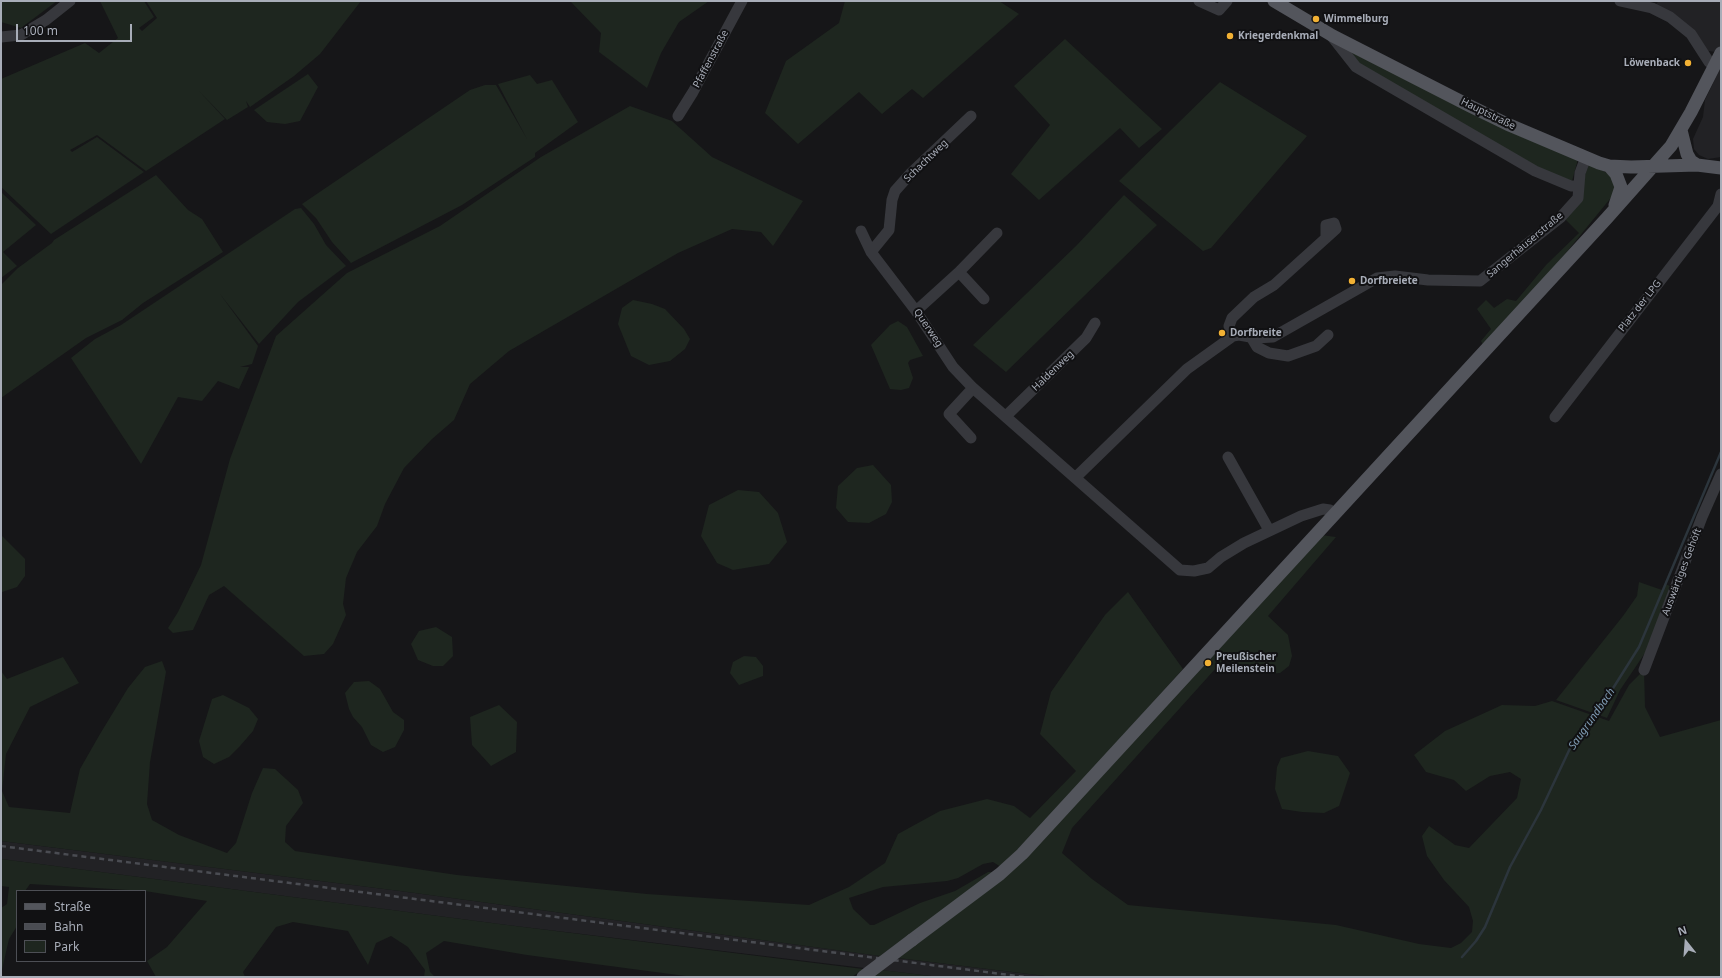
<!DOCTYPE html>
<html>
<head>
<meta charset="utf-8">
<style>
	body { margin:0 }
	#map { position:relative; width:1722px; height:978px; overflow:hidden; background:#161618; font-family:"Noto Sans",sans-serif }
	canvas { display:block }
	.frame { position:absolute; inset:0; border:2px solid #a8adb8; pointer-events:none }
	.legend { position:absolute; left:16px; top:890px; width:130px; height:72px; box-sizing:border-box; background:#111113; border:1px solid #4d4f55; margin:0; padding:5px 7px; list-style:none; font-size:12px; color:#a8adb8 }
	.legend li { display:flex; align-items:center; gap:8px; height:20px }
	.legend b { width:20px; border:1px solid #4d4f55 }
	.north { position:absolute; left:1666px; top:922px; width:40px; height:40px; -webkit-text-stroke:3px #111113; paint-order:stroke; rotate:343deg; font-size:11px; font-weight:700; line-height:16px; text-align:center; color:#a8adb8 }
	.north::after { content:''; display:block; margin:auto; width:14px; height:18px; background:#a8adb8; clip-path:polygon(50% 0,100% 100%,50% 72%,0 100%) }
	.scale { position:absolute; left:16px; top:24px; width:116px; height:18px; box-sizing:border-box; border:2px solid #a8adb8; border-top:0; padding-left:5px; font-size:12px; line-height:14px; white-space:nowrap; color:#a8adb8; -webkit-text-stroke:3px #111113; paint-order:stroke }
</style>
</head>
<body>
<div id="map">
<canvas width="1722" height="978"></canvas>
<div class="frame"></div>
<ul class="legend">
<li><b style="height:5px;background:#53555c"></b>Straße</li>
<li><b style="height:5px;background:#4a4c52"></b>Bahn</li>
<li><b style="height:11px;background:#1e261f"></b>Park</li>
</ul>
<div class="north">N</div>
<div class="scale">100 m</div>
</div>
<script>
const context = document.querySelector('canvas').getContext('2d');
context.lineJoin = 'round';
function paint(path, color) { context.fillStyle = color; context.fill(path, 'evenodd'); }
const toPath = rows => new Path2D(rows.map(r => 'M' + r).join(''));
function stroke(path, color, width, dash) { context.strokeStyle = color; context.lineWidth = width; context.lineCap = dash ? 'butt' : 'round'; context.setLineDash(dash || []); context.stroke(path); }
function label(font, color, halo, rows, align = 'center') {
  context.font = font + ' "Noto Sans",sans-serif'; context.lineWidth = 4; context.setLineDash([]); context.textBaseline = 'middle'; context.strokeStyle = halo; context.fillStyle = color; for (const [text, x, y, turn = 0] of rows) {
    context.save(); context.translate(x, y); context.rotate((+turn || 0) * Math.PI / 180); context.textAlign = isNaN(turn) ? turn : align; if (halo) context.strokeText(text, 0, 0); context.fillText(text, 0, 0); context.restore();
  }
}
const built = toPath([
	[1659,1,1721,1,1721,45,1717,52,1708,51,1655,5],
	[1721,67,1721,157,1708,159,1699,155,1694,149,1693,139,1703,117,1705,100],
	[1,841,400,891,880,956,1053,977,939,977,507,925,1,859]
]);
const green = toPath([
	[1,1,57,1,21,28,1,22],
	[100,1,144,1,154,17,139,28,142,31,157,18,146,1,361,1,320,54,294,76,250,107,246,101,248,107,227,120,198,90,225,119,146,171,97,135,70,150,72,152,97,137,144,172,51,234,1,187,1,79,85,43,99,53,118,38],
	[570,1,709,1,679,22,661,53,647,88,599,52,601,33],
	[845,1,999,1,1019,14,923,98,912,89,882,114,859,92,798,144,765,113,786,61,839,23],
	[1065,39,1162,129,1139,148,1120,128,1039,200,1011,174,1050,125,1014,86],
	[1343,45,1515,134,1578,159,1572,181,1540,169,1356,64],
	[308,74,318,87,300,121,285,124,267,122,254,110],
	[530,75,537,84,552,80,578,122,535,153,535,157,462,205,351,263,332,242,316,218,302,204,470,90,485,85,496,85,527,139,498,84],
	[1220,82,1307,136,1211,248,1203,251,1119,181],
	[630,106,672,121,712,157,803,201,773,246,761,232,732,229,678,253,509,351,470,384,454,420,432,439,404,468,385,504,377,526,357,552,346,578,343,604,346,615,333,644,324,654,304,656,224,586,209,595,193,630,173,633,168,628,178,612,201,565,230,459,276,336,347,273,440,226,541,157],
	[1589,164,1607,173,1616,181,1614,194,1534,292,1483,345,1481,341,1491,329,1477,309,1486,300,1494,308,1507,299,1516,301,1546,265,1579,233,1564,218,1583,180],
	[156,175,188,210,202,219,223,252,143,303,122,320,86,338,1,398,1,285,18,268,52,243,54,240],
	[1,192,36,225,3,252,17,266,1,278],
	[1124,195,1157,225,1006,372,973,345,1076,246],
	[301,208,314,224,326,245,346,266,298,302,259,344,220,294,258,346,252,364,240,367,249,367,239,389,218,381,202,401,178,397,141,464,71,358,95,339,121,325,295,209],
	[633,300,652,304,665,309,684,329,690,339,685,349,670,361,649,365,631,356,618,324,622,308],
	[898,321,907,327,923,356,910,360,908,363,913,378,909,388,901,390,890,389,871,345,890,325],
	[873,465,891,485,892,502,886,514,869,523,848,522,836,508,838,486,857,468],
	[738,490,759,492,778,513,787,542,769,564,733,570,717,563,701,536,709,505],
	[1,535,25,559,25,576,17,587,2,592],
	[1321,535,1336,537,1268,616,1288,635,1292,656,1289,666,1280,673,1266,674,1246,672,1225,658,1072,828,1062,853,1092,879,1128,905,1336,925,1419,944,1451,948,1461,943,1472,932,1473,921,1469,907,1444,880,1427,856,1422,836,1429,826,1455,845,1469,848,1517,798,1521,779,1510,772,1490,776,1466,791,1454,780,1426,772,1414,755,1445,731,1502,705,1535,706,1552,701,1609,721,1629,685,1644,670,1645,707,1660,737,1721,720,1721,977,1053,977,898,958,1011,872],
	[1639,582,1662,590,1665,584,1670,586,1649,647,1620,690,1607,718,1556,700,1623,616,1637,596],
	[1128,592,1183,669,1052,814,1001,867,993,862,983,864,958,878,947,881,883,887,849,898,853,909,870,925,874,925,920,903,955,891,988,872,995,872,880,956,400,891,1,841,1,671,7,679,63,657,79,683,30,707,6,754,2,791,9,807,70,813,80,769,100,734,128,688,145,667,162,661,166,672,150,762,147,804,152,820,179,835,227,853,236,843,252,793,263,768,275,769,298,790,303,803,286,826,285,842,295,851,457,875,647,894,809,905,849,887,885,863,898,834,940,811,987,799,1014,806,1030,818,1076,771,1040,734,1051,692,1105,615],
	[436,627,452,637,453,656,443,666,433,666,418,660,411,644,419,631],
	[744,656,756,657,763,666,763,676,739,685,730,673,733,662],
	[369,681,380,689,393,712,404,720,404,730,395,747,383,752,371,745,362,727,353,717,349,709,345,693,354,682],
	[223,695,249,708,258,719,253,731,240,746,229,757,214,764,203,757,199,741,212,699],
	[499,705,517,722,516,752,491,766,472,745,470,717],
	[1308,751,1338,756,1350,773,1339,806,1324,813,1302,812,1282,809,1275,789,1277,767,1281,758],
	[1,859,507,925,863,969,852,977,693,977,527,955,444,941,426,953,430,972,435,977,424,977,425,970,408,947,391,936,376,943,368,965,348,931,293,922,276,927,243,972,245,977,156,977,147,961,167,947,207,901,145,891,30,884,25,891,17,891,17,926,9,939,1,974,1,908,7,904,9,887,1,886],
	[882,970,939,977,872,977]
]);
const stream = toPath([
	[1462,957,1476,941,1485,927,1510,867,1541,810,1573,742,1593,720,1639,647,1721,452]
]);
const minor = toPath([
	[1199,1,1219,10,1227,1],
	[1620,1,1652,8,1670,17,1691,34,1709,62,1714,65],
	[1330,34,1356,67,1535,171,1571,186,1579,186],
	[1,37,21,35,46,20,70,1],
	[678,116,693,92,742,1],
	[861,231,871,252,916,311,953,367,973,388,1180,570,1194,571,1208,568,1221,557,1244,543,1301,516,1323,509,1330,510,1335,514],
	[871,252,889,230,892,200,895,191,911,173,971,116],
	[959,272,984,299],
	[916,311,959,272,997,233],
	[1233,336,1229,326,1232,318,1254,297,1274,285,1336,229,1334,223,1326,225,1326,238],
	[1251,337,1257,347,1269,353,1288,356,1316,346,1328,335],
	[1006,416,1086,338,1095,323],
	[1555,417,1718,206,1721,194],
	[971,438,949,414,973,388],
	[1228,457,1269,530],
	[1075,478,1187,369,1233,336,1239,335,1256,338,1273,337,1377,278,1395,276,1428,280,1480,281,1560,218,1578,198,1580,173,1586,157],
	[1644,670,1702,517,1721,474]
]);
const major = toPath([
	[1274,1,1333,36,1470,106,1507,124,1599,163,1609,166,1631,167,1697,165,1721,168],
	[1681,130,1687,154,1691,161,1697,165],
	[1609,166,1616,174,1621,187,1615,205],
	[912,940,1000,874,1022,854,1607,218,1671,146,1691,112,1721,53]
]);
const rail = toPath([
	[1,846,1025,977]
]);
const majorBridge = toPath([
	[863,977,912,940]
]);
const markers = [
	[1316,19,4,"#f2b134"],
	[1230,36,4,"#f2b134"],
	[1688,63,4,"#f2b134"],
	[1352,281,4,"#f2b134"],
	[1222,333,4,"#f2b134"],
	[1208,663,4,"#f2b134"]
];
const poiNames = [
	["Wimmelburg",1324,19],
	["Kriegerdenkmal",1238,36],
	["Löwenback",1680,63,"right"],
	["Dorfbreiete",1360,281],
	["Dorfbreite",1230,333],
	["Preußischer",1216,657],
	["Meilenstein",1216,669]
];
const streetNames = [
	["Pfaffenstraße",711,59,-62],
	["Hauptstraße",1488,114,26],
	["Schachtweg",926,161,-44],
	["Sangerhäuserstraße",1525,245,-40],
	["Platz der LPG",1640,306,-52],
	["Querweg",928,328,56],
	["Haldenweg",1053,371,-44],
	["Auswärtiges Gehöft",1682,572,-69]
];
const waterNames = [
	["Saugrundbach",1592,719,-55]
];
paint(built, '#222225');
paint(green, '#1e261f');
stroke(stream, '#2c353c', 2.5);
stroke(minor, '#37383d', 11);
stroke(major, '#53555c', 13);
stroke(rail, '#4a4c52', 2.5, [5, 4]);
stroke(majorBridge, '#53555c', 13);
for (const [x, y, r, color] of markers) { const dot = new Path2D(); dot.arc(x, y, r, 0, 2 * Math.PI); context.fillStyle = color; context.fill(dot); stroke(dot, '#111113', 1.5); }
label('bold 10px', '#a8adb8', '#111113', poiNames, 'left');
label('10px', '#a8adb8', '#111113', streetNames);
label('italic 11px', '#7f9bb3', '#111113', waterNames);
</script>
</body>
</html>
